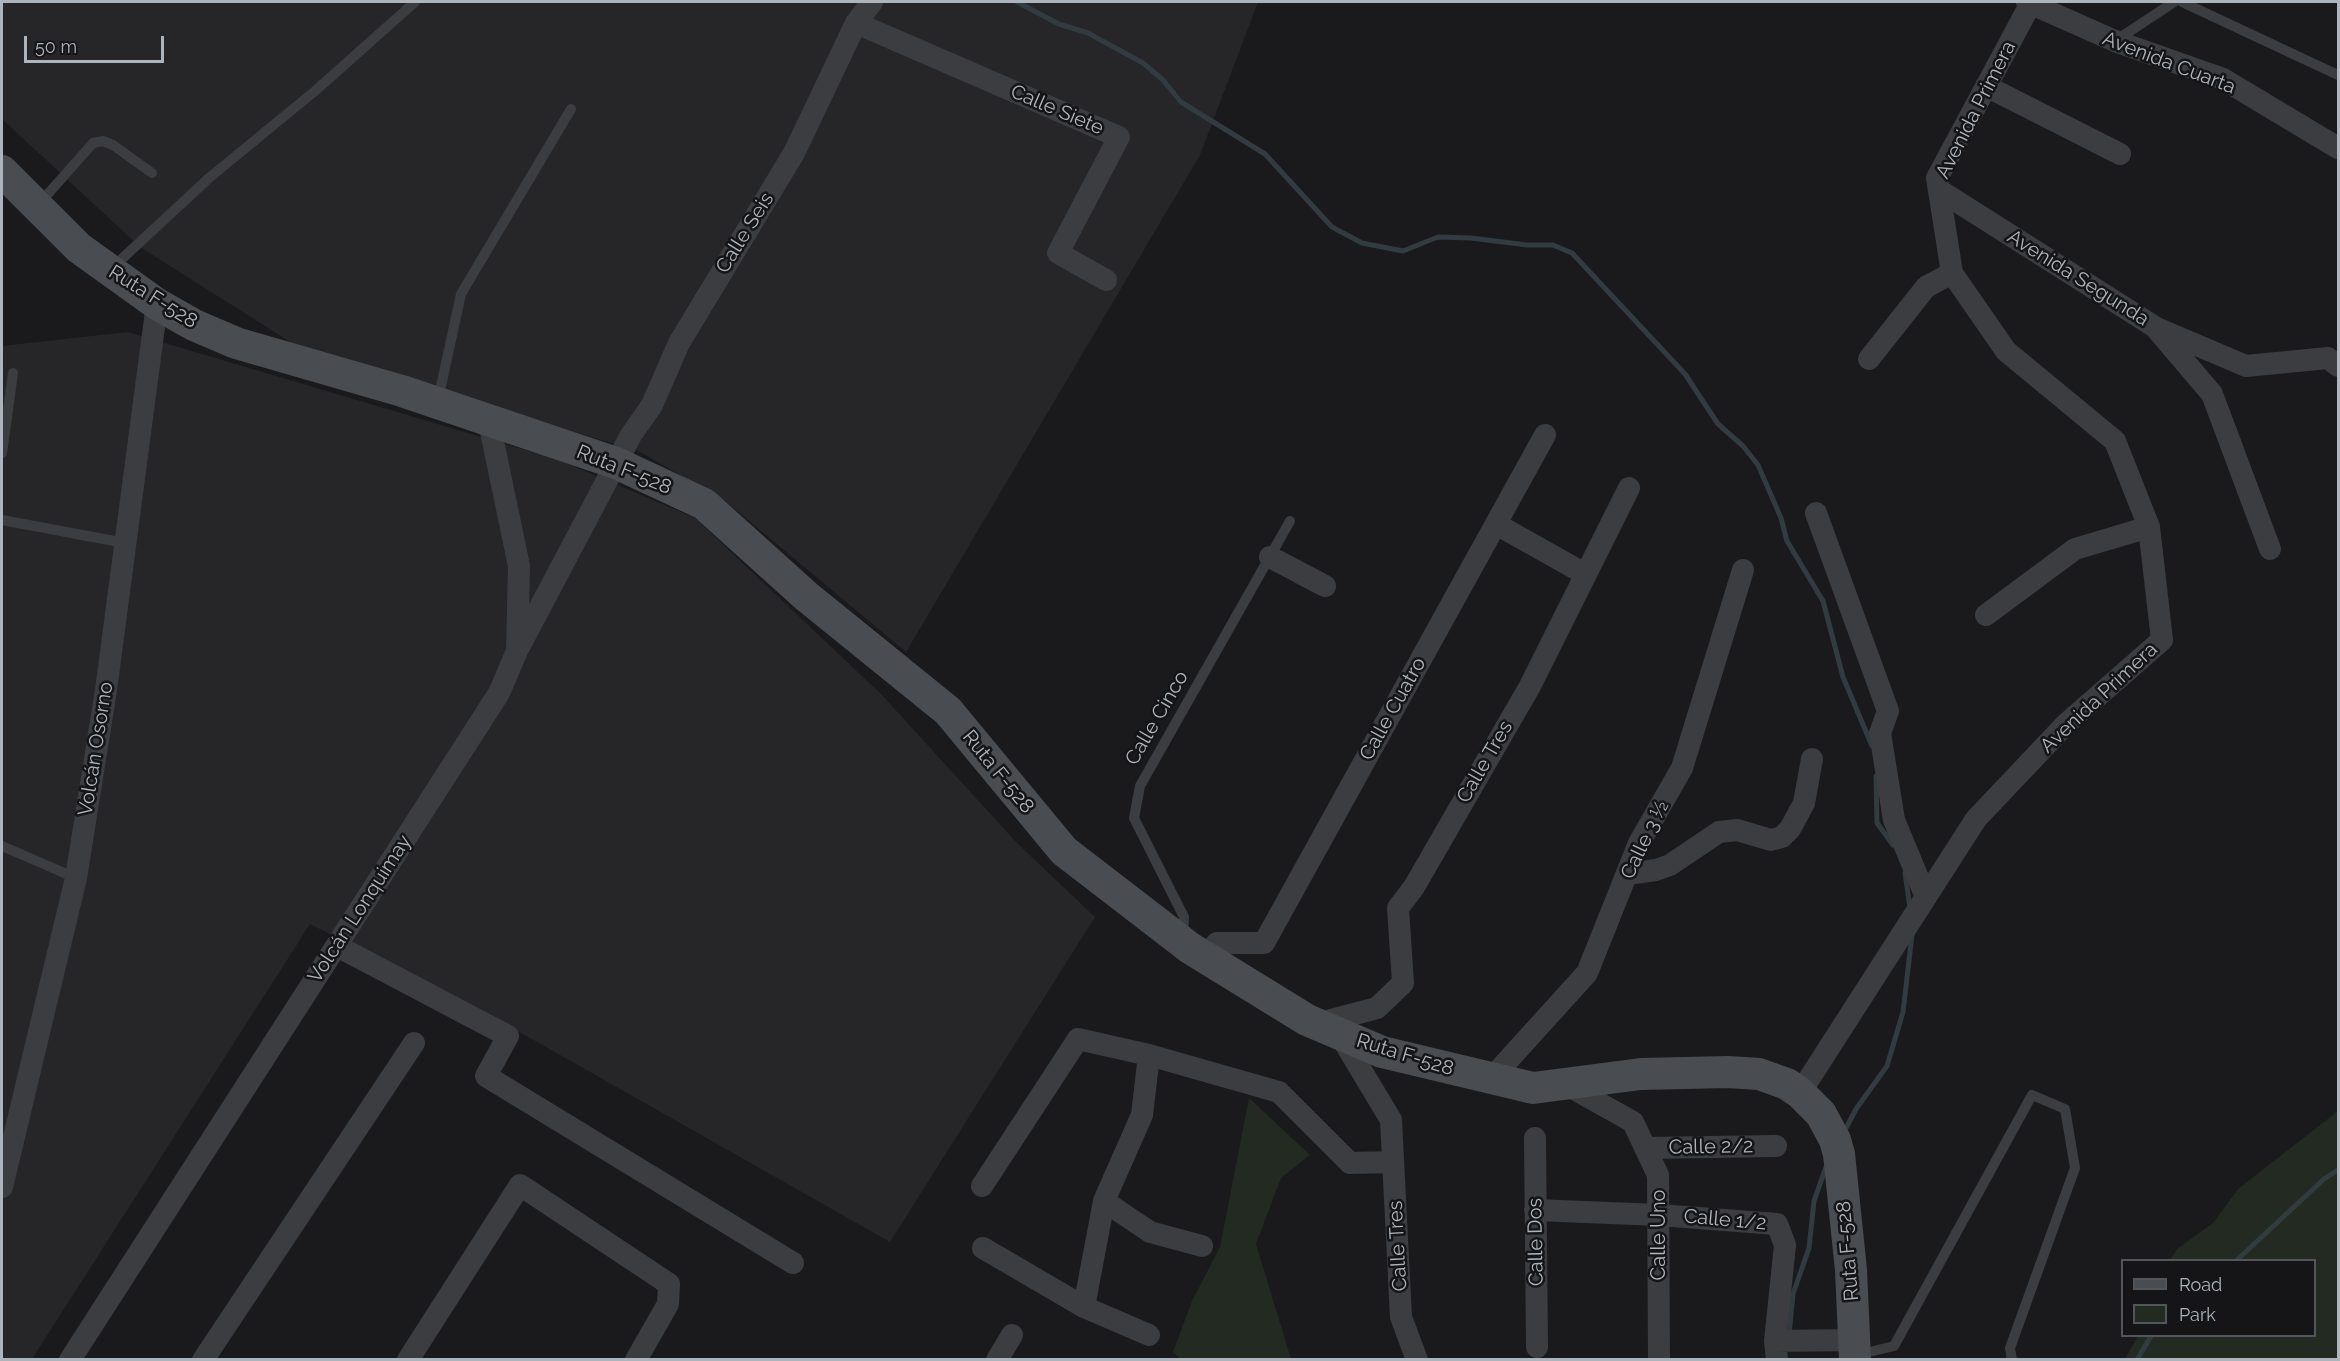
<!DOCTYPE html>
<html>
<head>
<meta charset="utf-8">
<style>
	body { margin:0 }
	#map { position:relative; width:2340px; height:1361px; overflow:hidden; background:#1a1a1c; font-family:Raleway,sans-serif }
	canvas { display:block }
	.frame { position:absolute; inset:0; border:3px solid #adb4bb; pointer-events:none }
	.legend { position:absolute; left:2121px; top:1259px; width:195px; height:78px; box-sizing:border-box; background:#151517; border:2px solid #525559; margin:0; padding:8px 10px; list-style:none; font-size:18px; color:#adb4bb }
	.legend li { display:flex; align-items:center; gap:12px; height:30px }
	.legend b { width:30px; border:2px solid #525559 }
	.scale { position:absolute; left:24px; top:36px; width:140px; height:27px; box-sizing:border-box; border:3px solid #adb4bb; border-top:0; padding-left:8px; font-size:18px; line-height:21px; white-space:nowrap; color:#adb4bb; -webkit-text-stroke:4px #151517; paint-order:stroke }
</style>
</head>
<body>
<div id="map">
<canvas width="2340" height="1361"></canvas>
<div class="frame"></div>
<ul class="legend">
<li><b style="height:8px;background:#494c51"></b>Road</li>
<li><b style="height:16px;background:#222a22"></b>Park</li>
</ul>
<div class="scale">50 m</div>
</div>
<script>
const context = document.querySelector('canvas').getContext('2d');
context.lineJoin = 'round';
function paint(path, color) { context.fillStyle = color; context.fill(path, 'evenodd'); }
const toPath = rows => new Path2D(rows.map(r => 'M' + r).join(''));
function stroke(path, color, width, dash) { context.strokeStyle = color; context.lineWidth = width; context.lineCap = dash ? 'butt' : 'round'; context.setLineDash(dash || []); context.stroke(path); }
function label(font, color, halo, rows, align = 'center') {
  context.font = font + ' Raleway,sans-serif'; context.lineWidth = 5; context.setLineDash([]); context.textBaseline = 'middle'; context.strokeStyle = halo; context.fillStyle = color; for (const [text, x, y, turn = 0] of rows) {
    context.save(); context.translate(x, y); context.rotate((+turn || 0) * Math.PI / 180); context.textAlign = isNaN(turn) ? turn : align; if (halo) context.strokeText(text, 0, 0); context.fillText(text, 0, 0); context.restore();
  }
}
const built = toPath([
	[2,2,1258,2,1200,155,906,652,724,500,640,452,295,345,140,247,2,119],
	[128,332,559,460,695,518,881,694,1017,843,1095,917,890,1242,523,1034,310,924,32,1359,2,1359,2,346]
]);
const green = toPath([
	[1249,1098,1310,1155,1281,1178,1256,1244,1291,1359,1180,1359,1173,1352,1192,1301,1220,1247],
	[2338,1111,2338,1359,2125,1359,2138,1336,2314,1336,2314,1260,2170,1260,2177,1249,2213,1223,2238,1189]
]);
const stream = toPath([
	[1017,2,1059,24,1088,33,1143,63,1163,80,1181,102,1265,154,1332,227,1362,243,1403,251,1438,237,1471,238,1527,245,1553,245,1572,253,1685,374,1718,424,1743,446,1758,465,1781,518,1787,541,1823,601,1843,677,1872,746],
	[1876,776,1877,823,1893,845],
	[1905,873,1910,908],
	[1844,1132,1856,1109,1887,1066,1903,1012,1912,935],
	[2237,1260,2324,1179,2338,1170],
	[1789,1335,1793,1294,1809,1248,1814,1201,1827,1164],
	[2137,1360,2151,1336]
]);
const lane = toPath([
	[2182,2,2338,75],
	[2115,41,2174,2],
	[39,204,93,143,103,141,113,145,152,173],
	[112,268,209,178,315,91,415,2],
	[438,400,461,294,571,109],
	[2,453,13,373],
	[2,520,125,543],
	[2,846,76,878],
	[1183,936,1184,917,1134,818,1140,786,1290,521],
	[1857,1355,1894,1346,2032,1095,2065,1109,2075,1168,2010,1348,2012,1360]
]);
const street = toPath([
	[2027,2,2115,41,2223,79,2338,148],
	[856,23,1119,137,1058,253,1106,280],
	[1986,86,2120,154],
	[1939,190,2155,327,2212,394,2270,549],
	[2159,329,2246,366,2328,358,2338,366],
	[1869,359,1926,287,1952,273],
	[1816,513,1888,711,1880,733,1894,820,1926,897],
	[1496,524,1585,574],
	[1270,557,1325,586,1300,573],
	[1986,615,2075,549,2149,527],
	[519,647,631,435,652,405,679,343,794,153,856,23,872,2],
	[1627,874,1656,870,1670,865,1719,832,1737,830,1771,840,1782,837,1790,829,1804,803,1812,759],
	[337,946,508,1036,486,1076,793,1263],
	[1205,957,1217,943,1264,943,1545,435],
	[1316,1024,1377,1008,1403,983,1398,908,1414,887,1530,686,1629,488],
	[1340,1035,1391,1120,1401,1317,1417,1360],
	[1491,1079,1587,973,1639,843,1682,768,1743,570],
	[1565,1084,1633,1122,1658,1175,1659,1360],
	[1800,1093,1976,819,2066,724,2162,640,2149,527,2115,441,2006,351,1952,273,1937,178,2031,3],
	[1535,1138,1537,1347],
	[1645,1148,1776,1146],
	[982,1186,1078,1039,1149,1055],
	[2,1187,76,878,106,690,157,304],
	[1104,1201,1150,1232,1202,1246],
	[1535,1210,1659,1215,1777,1224,1785,1245,1775,1341,1777,1360],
	[983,1248,1084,1307],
	[1149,1335,1084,1307,1104,1201,1142,1115,1149,1055,1279,1092,1350,1163,1393,1162],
	[1775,1341,1854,1340],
	[70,1360,499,693,517,651,519,566,489,422],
	[203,1360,414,1043],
	[408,1360,520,1185,669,1284,668,1304,636,1360],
	[997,1360,1012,1335]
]);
const secondary = toPath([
	[2,171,79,248,157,304,194,325,236,343,402,391,616,463,704,504,806,596,948,711,1064,851,1190,948,1307,1020,1382,1052,1533,1088,1641,1074,1728,1072,1759,1074,1787,1084,1800,1093,1821,1114,1835,1140,1839,1154,1851,1270,1855,1360]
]);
const streetNames = [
	["Avenida Cuarta",2169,63,21],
	["Calle Siete",1057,110,23],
	["Avenida Primera",1976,110,-63],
	["Calle Seis",745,233,-58],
	["Avenida Segunda",2078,278,32],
	["Ruta F-528",153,297,32],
	["Ruta F-528",624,470,22],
	["Avenida Primera",2099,698,-43],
	["Calle Cuatro",1393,709,-61],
	["Calle Cinco",1157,718,-60],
	["Volcán Osorno",96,749,-81],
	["Calle Tres",1485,762,-60],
	["Ruta F-528",998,772,51],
	["Calle 3 ½",1645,840,-64],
	["Volcán Lonquimay",360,909,-57],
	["Ruta F-528",1405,1055,17],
	["Calle 2/2",1711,1147,-1],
	["Calle 1/2",1725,1220,5],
	["Calle Uno",1659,1235,-90],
	["Calle Dos",1536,1242,-91],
	["Calle Tres",1398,1246,-93],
	["Ruta F-528",1848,1251,-95]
];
paint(built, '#262629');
paint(green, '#222a22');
stroke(stream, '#303c40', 5);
stroke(lane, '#3b3d41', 10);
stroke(street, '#3b3d41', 22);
stroke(secondary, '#494c51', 32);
label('20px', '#adb4bb', '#151517', streetNames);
</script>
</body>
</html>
